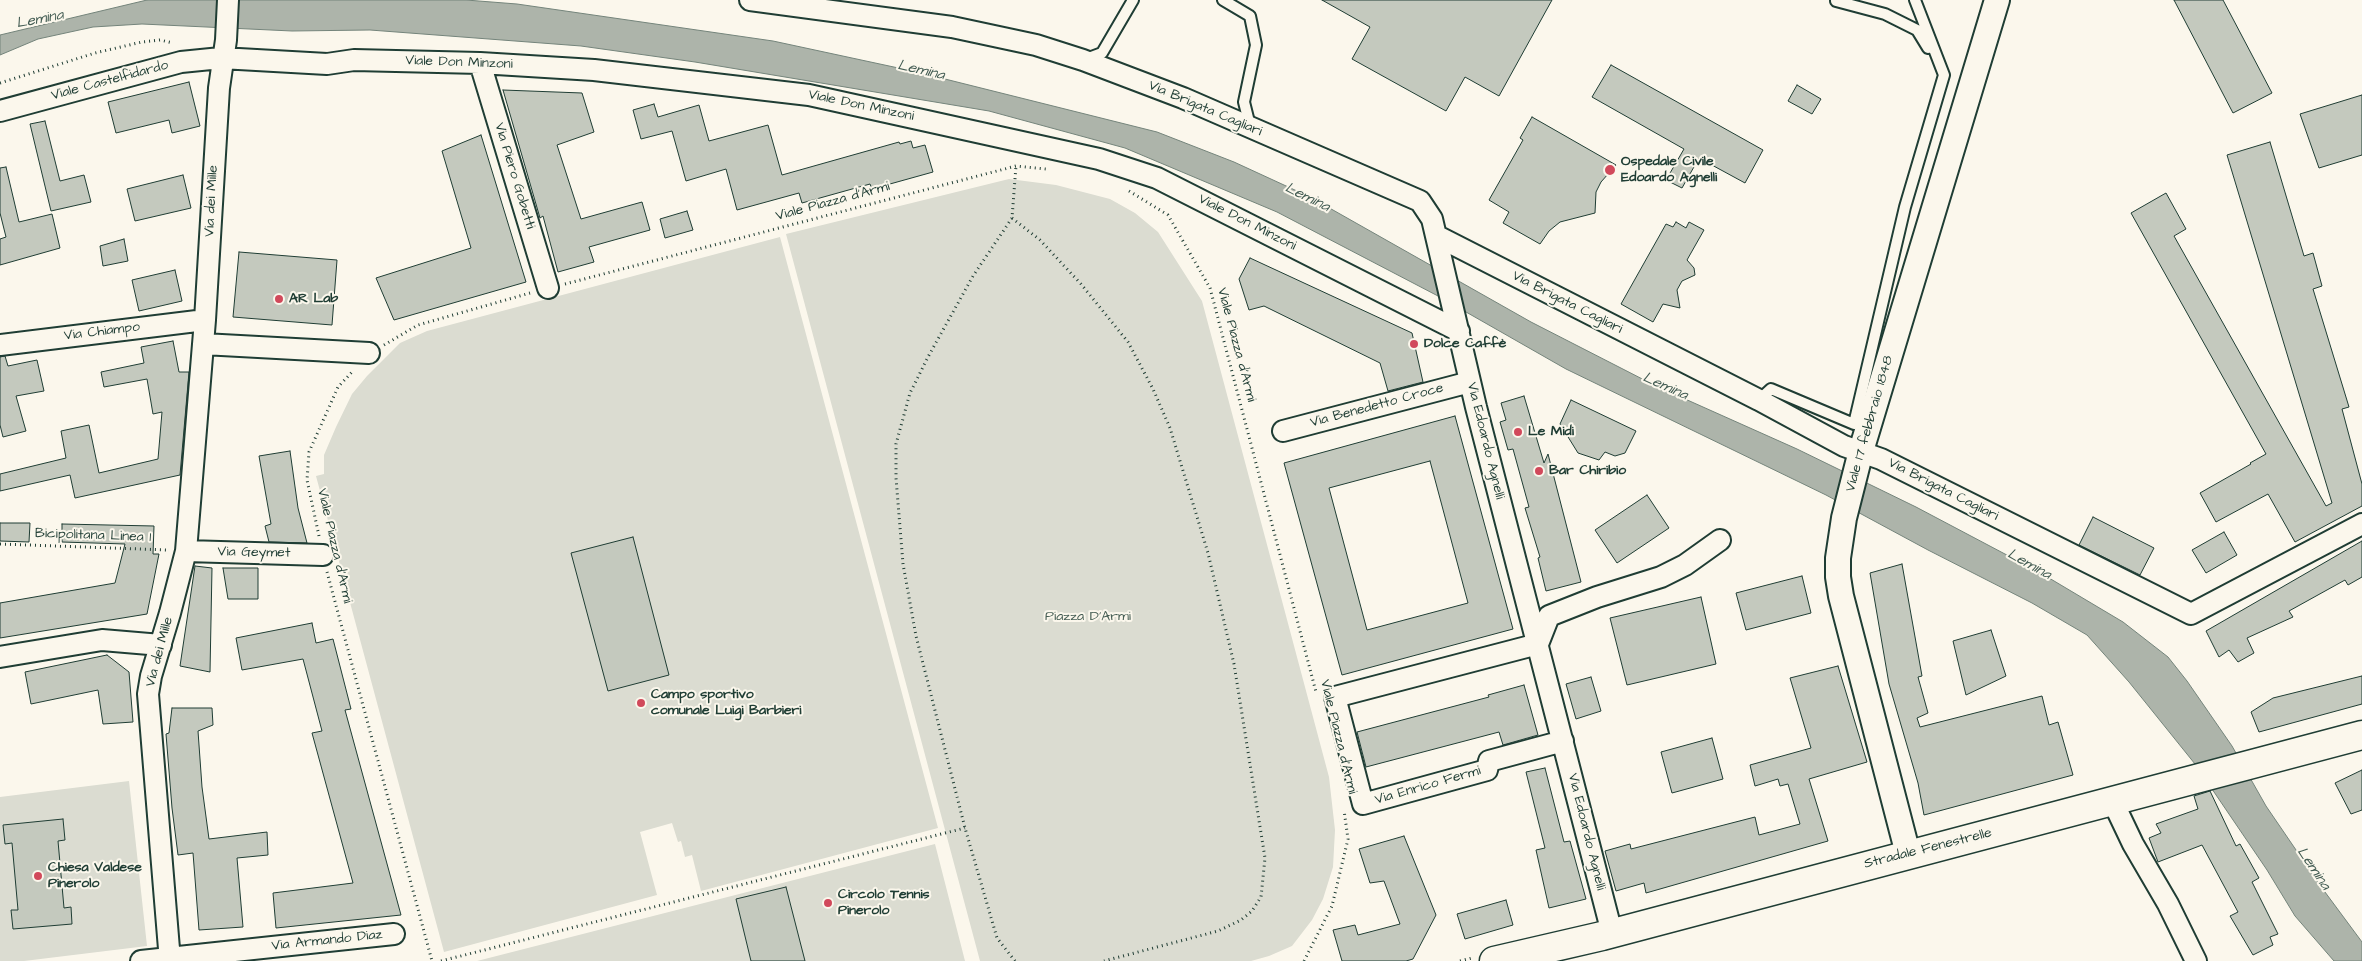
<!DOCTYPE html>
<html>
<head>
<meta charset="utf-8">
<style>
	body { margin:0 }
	canvas { display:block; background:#fbf7ec }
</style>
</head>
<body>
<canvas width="2362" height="961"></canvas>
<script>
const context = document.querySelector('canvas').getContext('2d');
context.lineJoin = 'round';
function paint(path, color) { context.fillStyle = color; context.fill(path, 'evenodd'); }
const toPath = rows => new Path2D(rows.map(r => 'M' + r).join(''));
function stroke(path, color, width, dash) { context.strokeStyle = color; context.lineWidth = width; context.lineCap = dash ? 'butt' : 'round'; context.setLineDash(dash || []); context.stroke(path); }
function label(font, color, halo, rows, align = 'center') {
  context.font = font + ' "Architects Daughter",sans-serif'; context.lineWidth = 4; context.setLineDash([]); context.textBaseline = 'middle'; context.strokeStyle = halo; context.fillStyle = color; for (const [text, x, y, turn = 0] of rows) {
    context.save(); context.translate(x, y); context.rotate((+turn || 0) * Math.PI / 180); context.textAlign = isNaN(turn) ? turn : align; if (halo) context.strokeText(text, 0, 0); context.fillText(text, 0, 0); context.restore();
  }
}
const green = toPath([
	[1009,179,1056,185,1110,199,1135,213,1158,232,1202,301,1329,777,1335,830,1333,867,1323,899,1312,920,1292,946,1269,956,1251,961,980,961,786,234],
	[780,237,938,828,701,891,692,855,685,857,681,841,678,842,672,823,640,832,657,895,444,952,316,476,324,474,324,455,336,427,352,394,367,376,400,343,427,331],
	[129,781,147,946,24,961,0,961,0,797],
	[935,844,965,961,477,961]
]);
const water = toPath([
	[147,0,466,0,517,4,773,41,917,72,1157,132,1234,162,1310,197,1531,322,1656,386,1797,449,1916,507,2039,572,2123,622,2168,657,2187,681,2232,746,2266,806,2322,888,2362,942,2362,961,2334,961,2295,916,2267,870,2195,764,2129,682,2087,635,2032,603,1928,550,1826,495,1566,369,1438,296,1277,212,1125,148,989,111,695,62,581,46,370,30,292,31,142,24,93,27,38,39,0,55,0,35,147,0]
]);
const building = toPath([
	[1322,0,1552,0,1499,96,1465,77,1446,111,1352,59,1370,27,1322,0],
	[2174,0,2223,0,2272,93,2233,113,2174,0],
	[1611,65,1763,150,1745,183,1699,158,1682,188,1666,180,1684,149,1592,97,1611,65],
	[189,82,200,126,172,133,169,120,116,133,108,102,189,82],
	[1797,85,1821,99,1812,114,1788,101,1797,85],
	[503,90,582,93,594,132,557,145,581,219,642,202,650,230,589,247,594,262,558,272,543,216,540,218,503,90],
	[2362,95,2362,155,2319,168,2300,114,2362,95],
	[654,104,658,117,699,105,709,141,768,125,782,175,899,142,900,144,911,141,913,148,925,145,933,172,872,189,870,184,802,203,799,193,737,210,726,169,686,181,672,131,641,139,633,110,654,104],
	[1532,117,1616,165,1601,182,1596,192,1595,213,1560,222,1549,231,1540,244,1503,223,1509,212,1489,200,1523,140,1520,138,1532,117],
	[45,121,60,181,84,175,91,202,51,211,30,124,45,121],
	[481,135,526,282,394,320,376,278,471,248,442,151,481,135],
	[2270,142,2304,256,2313,253,2322,286,2313,289,2349,407,2342,409,2362,484,2362,506,2295,542,2268,494,2216,522,2200,493,2251,464,2250,463,2266,454,2131,213,2166,193,2186,229,2174,236,2326,506,2332,503,2227,155,2270,142],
	[6,167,19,222,52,214,60,248,0,265,0,239,6,237,0,213,0,168,6,167],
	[183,175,191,208,135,221,127,189,183,175],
	[687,211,693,230,665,238,660,219,687,211],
	[1676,222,1686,228,1689,222,1704,230,1687,260,1694,268,1695,275,1682,281,1677,290,1680,308,1663,304,1653,322,1621,304,1666,224,1673,227,1676,222],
	[124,239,128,261,103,266,100,246,124,239],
	[239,252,337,260,332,325,233,317,239,252],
	[1250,258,1412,333,1423,382,1388,391,1380,363,1264,306,1249,310,1239,279,1250,258],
	[175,270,182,301,139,311,132,280,175,270],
	[173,341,179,372,189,372,180,475,75,498,70,475,0,491,0,474,66,458,61,431,89,425,99,473,158,459,162,412,153,414,147,379,104,387,101,372,144,363,141,347,173,341],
	[5,356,8,366,37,360,44,391,16,396,26,431,3,437,0,425,0,357,5,356],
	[1524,396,1544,463,1548,454,1581,582,1546,591,1538,558,1540,557,1525,508,1529,507,1513,449,1508,450,1500,422,1506,420,1501,403,1524,396],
	[1571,400,1636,431,1625,453,1615,456,1605,452,1599,460,1578,453,1560,424,1571,400],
	[1455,416,1513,629,1342,675,1284,463,1455,416],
	[1430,461,1468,603,1367,630,1329,488,1430,461],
	[290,451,298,508,307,543,269,542,265,526,271,524,259,456,290,451],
	[1647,495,1669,528,1617,563,1595,530,1647,495],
	[2093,517,2154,548,2140,575,2079,545,2093,517],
	[0,523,30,523,29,542,0,541,0,523],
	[62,524,154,526,153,554,159,554,147,614,0,638,0,603,115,583,125,544,62,542,62,524],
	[2224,532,2237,555,2206,573,2192,550,2224,532],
	[633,537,669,675,608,691,571,553,633,537],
	[2362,541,2362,577,2348,585,2345,580,2289,611,2293,617,2247,638,2254,653,2238,662,2229,650,2219,657,2206,631,2362,541],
	[1902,564,1922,676,1918,677,1928,713,1917,718,1920,727,2042,696,2049,725,2058,722,2073,775,1924,815,1918,783,1889,684,1870,573,1902,564],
	[195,566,212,568,210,672,180,666,195,566],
	[223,568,258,568,258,599,228,599,223,568],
	[1802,576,1811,613,1746,630,1736,593,1802,576],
	[1701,597,1716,664,1627,685,1610,618,1701,597],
	[312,623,316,643,333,639,351,709,345,710,401,915,276,928,273,893,353,883,312,733,322,731,303,659,242,670,236,638,312,623],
	[1991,630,2006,676,1966,695,1953,641,1991,630],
	[107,655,129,672,133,722,103,724,98,690,31,704,25,672,107,655],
	[1838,666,1867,762,1809,779,1828,841,1646,893,1644,883,1616,891,1605,851,1630,844,1631,849,1755,817,1759,835,1800,824,1788,784,1780,786,1778,779,1755,786,1750,765,1811,748,1790,678,1838,666],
	[2362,676,2362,704,2259,732,2251,712,2273,698,2362,676],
	[1591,677,1601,711,1576,719,1566,684,1591,677],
	[1524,685,1538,735,1503,745,1499,732,1366,767,1357,732,1489,697,1488,695,1524,685],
	[172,708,212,708,213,725,198,731,202,787,209,839,267,832,268,855,237,858,243,927,199,930,193,853,178,855,172,808,166,734,169,733,172,708],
	[1712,738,1723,779,1672,793,1661,752,1712,738],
	[1545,768,1564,842,1570,841,1586,899,1549,908,1536,850,1545,848,1526,772,1545,768],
	[2362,770,2362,810,2351,814,2335,783,2362,770],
	[2210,791,2236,846,2240,844,2259,878,2252,882,2278,934,2270,937,2273,945,2253,955,2230,916,2238,912,2202,845,2158,862,2149,838,2161,833,2156,824,2198,809,2194,796,2210,791],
	[63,819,65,840,58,841,64,908,71,907,72,924,13,929,11,910,18,910,12,843,5,844,3,825,63,819],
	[1404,836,1436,915,1413,959,1406,961,1342,961,1333,930,1355,925,1358,935,1400,924,1384,881,1370,883,1359,849,1404,836],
	[786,887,805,961,751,961,736,899,786,887],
	[1506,900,1513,925,1465,939,1457,914,1506,900]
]);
const path = toPath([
	[0,83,95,53,142,42,160,40,173,43],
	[1129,191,1168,215,1210,288,1316,692],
	[1012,218,1040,240,1081,284,1128,342,1153,389,1170,428,1208,553,1234,664,1265,858,1261,897,1252,911,1241,920,1218,931,1104,961],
	[565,284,1016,166,1046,169],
	[384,345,418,325,530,293],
	[319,536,307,480,309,452,338,387,353,371],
	[0,544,168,550],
	[327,572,432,961],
	[441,961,965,828],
	[1015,961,997,938,965,828,916,636,903,564,896,478,896,444,910,393,928,357,973,276,1012,218,1016,166],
	[1304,961,1332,906,1348,839,1344,810],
	[1460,961,1472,958]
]);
const service = toPath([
	[1223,0,1250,16,1256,45,1244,102,1250,126],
	[1836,1,1885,14,1917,30,1928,48],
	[1086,59,1102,53,1133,0],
	[1759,400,1771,389,1854,424,1905,207,1944,75,1915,0]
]);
const minor = toPath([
	[750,0,952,27,1036,45,1083,60,1183,98,1420,201,1432,219,1476,407,1612,933],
	[480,63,548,288],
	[0,111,181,62,221,58,327,64,354,60,480,63,594,70,809,95,1099,159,1157,178,1459,331],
	[1437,236,1759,400,1844,446,1881,459,2191,614,2362,524],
	[203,344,369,353],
	[0,345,205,320],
	[1283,431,1470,382],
	[186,551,323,555],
	[0,657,102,640,161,645],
	[1563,741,1489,761,1487,770,1363,804,1335,697,1538,644,1549,616,1597,597,1661,577,1685,565,1720,540],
	[2113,802,2133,844,2168,904,2196,961],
	[141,961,394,934],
	[170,961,148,694,151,676,170,613,186,551,205,320,219,88,226,40,228,0]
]);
const tertiary = toPath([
	[1908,854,1841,596,1838,577,1838,558,1844,518,1861,451,1997,0]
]);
const secondary = toPath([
	[1494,961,1602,936,2362,735]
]);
const markers = [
	[1610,170,6,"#d1495b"],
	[279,299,5,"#d1495b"],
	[1414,344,5,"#d1495b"],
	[1518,432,5,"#d1495b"],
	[1539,471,5,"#d1495b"],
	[641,703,5,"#d1495b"],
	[38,876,5,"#d1495b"],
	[828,903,5,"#d1495b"]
];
const streetNames = [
	["Viale Don Minzoni",459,63,2],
	["Viale Castelfidardo",110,81,-15],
	["Viale Don Minzoni",861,106,12],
	["Via Brigata Cagliari",1205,109,23],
	["Via Piero Gobetti",514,176,73],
	["Via dei Mille",212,201,-87],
	["Viale Piazza d'Armi",833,202,-15],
	["Viale Don Minzoni",1247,223,27],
	["Via Brigata Cagliari",1567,303,27],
	["Via Chiampo",102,332,-7],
	["Viale Piazza d'Armi",1236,345,75],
	["Via Benedetto Croce",1377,406,-15],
	["Viale 17 febbraio 1848",1870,424,-74],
	["Via Edoardo Agnelli",1485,441,76],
	["Via Brigata Cagliari",1943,490,27],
	["Bicipolitana Linea 1",93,536,2],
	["Viale Piazza d'Armi",334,546,77],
	["Via Geymet",254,553,1],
	["Via dei Mille",160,652,-75],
	["Viale Piazza d'Armi",1338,737,76],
	["Via Enrico Fermi",1428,786,-16],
	["Via Edoardo Agnelli",1586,832,76],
	["Stradale Fenestrelle",1928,849,-14],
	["Via Armando Diaz",327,941,-6]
];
const poiNames = [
	["Ospedale Civile",1621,162],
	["Edoardo Agnelli",1621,178],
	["AR Lab",289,299],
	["Dolce Caffè",1424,344],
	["Le Midi",1528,432],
	["Bar Chiribio",1549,471],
	["Campo sportivo",651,695],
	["comunale Luigi Barbieri",651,711],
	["Chiesa Valdese",48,868],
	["Pinerolo",48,884],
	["Circolo Tennis",838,895],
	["Pinerolo",838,911]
];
const parkNames = [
	["Piazza D'Armi",1088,617]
];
const waterNames = [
	["Lemina",40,20,-11],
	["Lemina",921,71,13],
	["Lemina",1307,198,26],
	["Lemina",1665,387,24],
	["Lemina",2029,565,29],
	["Lemina",2313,869,56]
];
paint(green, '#dbdcd1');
paint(water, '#adb4aa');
stroke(water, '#74847b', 1);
paint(building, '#c4c9be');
stroke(building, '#1f3d34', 1);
stroke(service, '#1f3d34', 14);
stroke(minor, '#1f3d34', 24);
stroke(tertiary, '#1f3d34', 28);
stroke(secondary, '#1f3d34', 31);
stroke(path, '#1f3d34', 3, [1, 4]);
stroke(service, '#fbf7ec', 10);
stroke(minor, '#fbf7ec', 20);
stroke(tertiary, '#fbf7ec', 24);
stroke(secondary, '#fbf7ec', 28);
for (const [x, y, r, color] of markers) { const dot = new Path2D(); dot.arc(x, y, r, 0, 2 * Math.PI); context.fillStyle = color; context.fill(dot); stroke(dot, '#fbf7ec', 2); }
label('14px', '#1f3d34', '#fbf7ec', streetNames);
label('bold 14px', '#1f3d34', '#fbf7ec', poiNames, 'left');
label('14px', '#455d53', '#fbf7ec', parkNames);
label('italic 15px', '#425b52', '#fbf7ec', waterNames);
</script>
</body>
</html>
